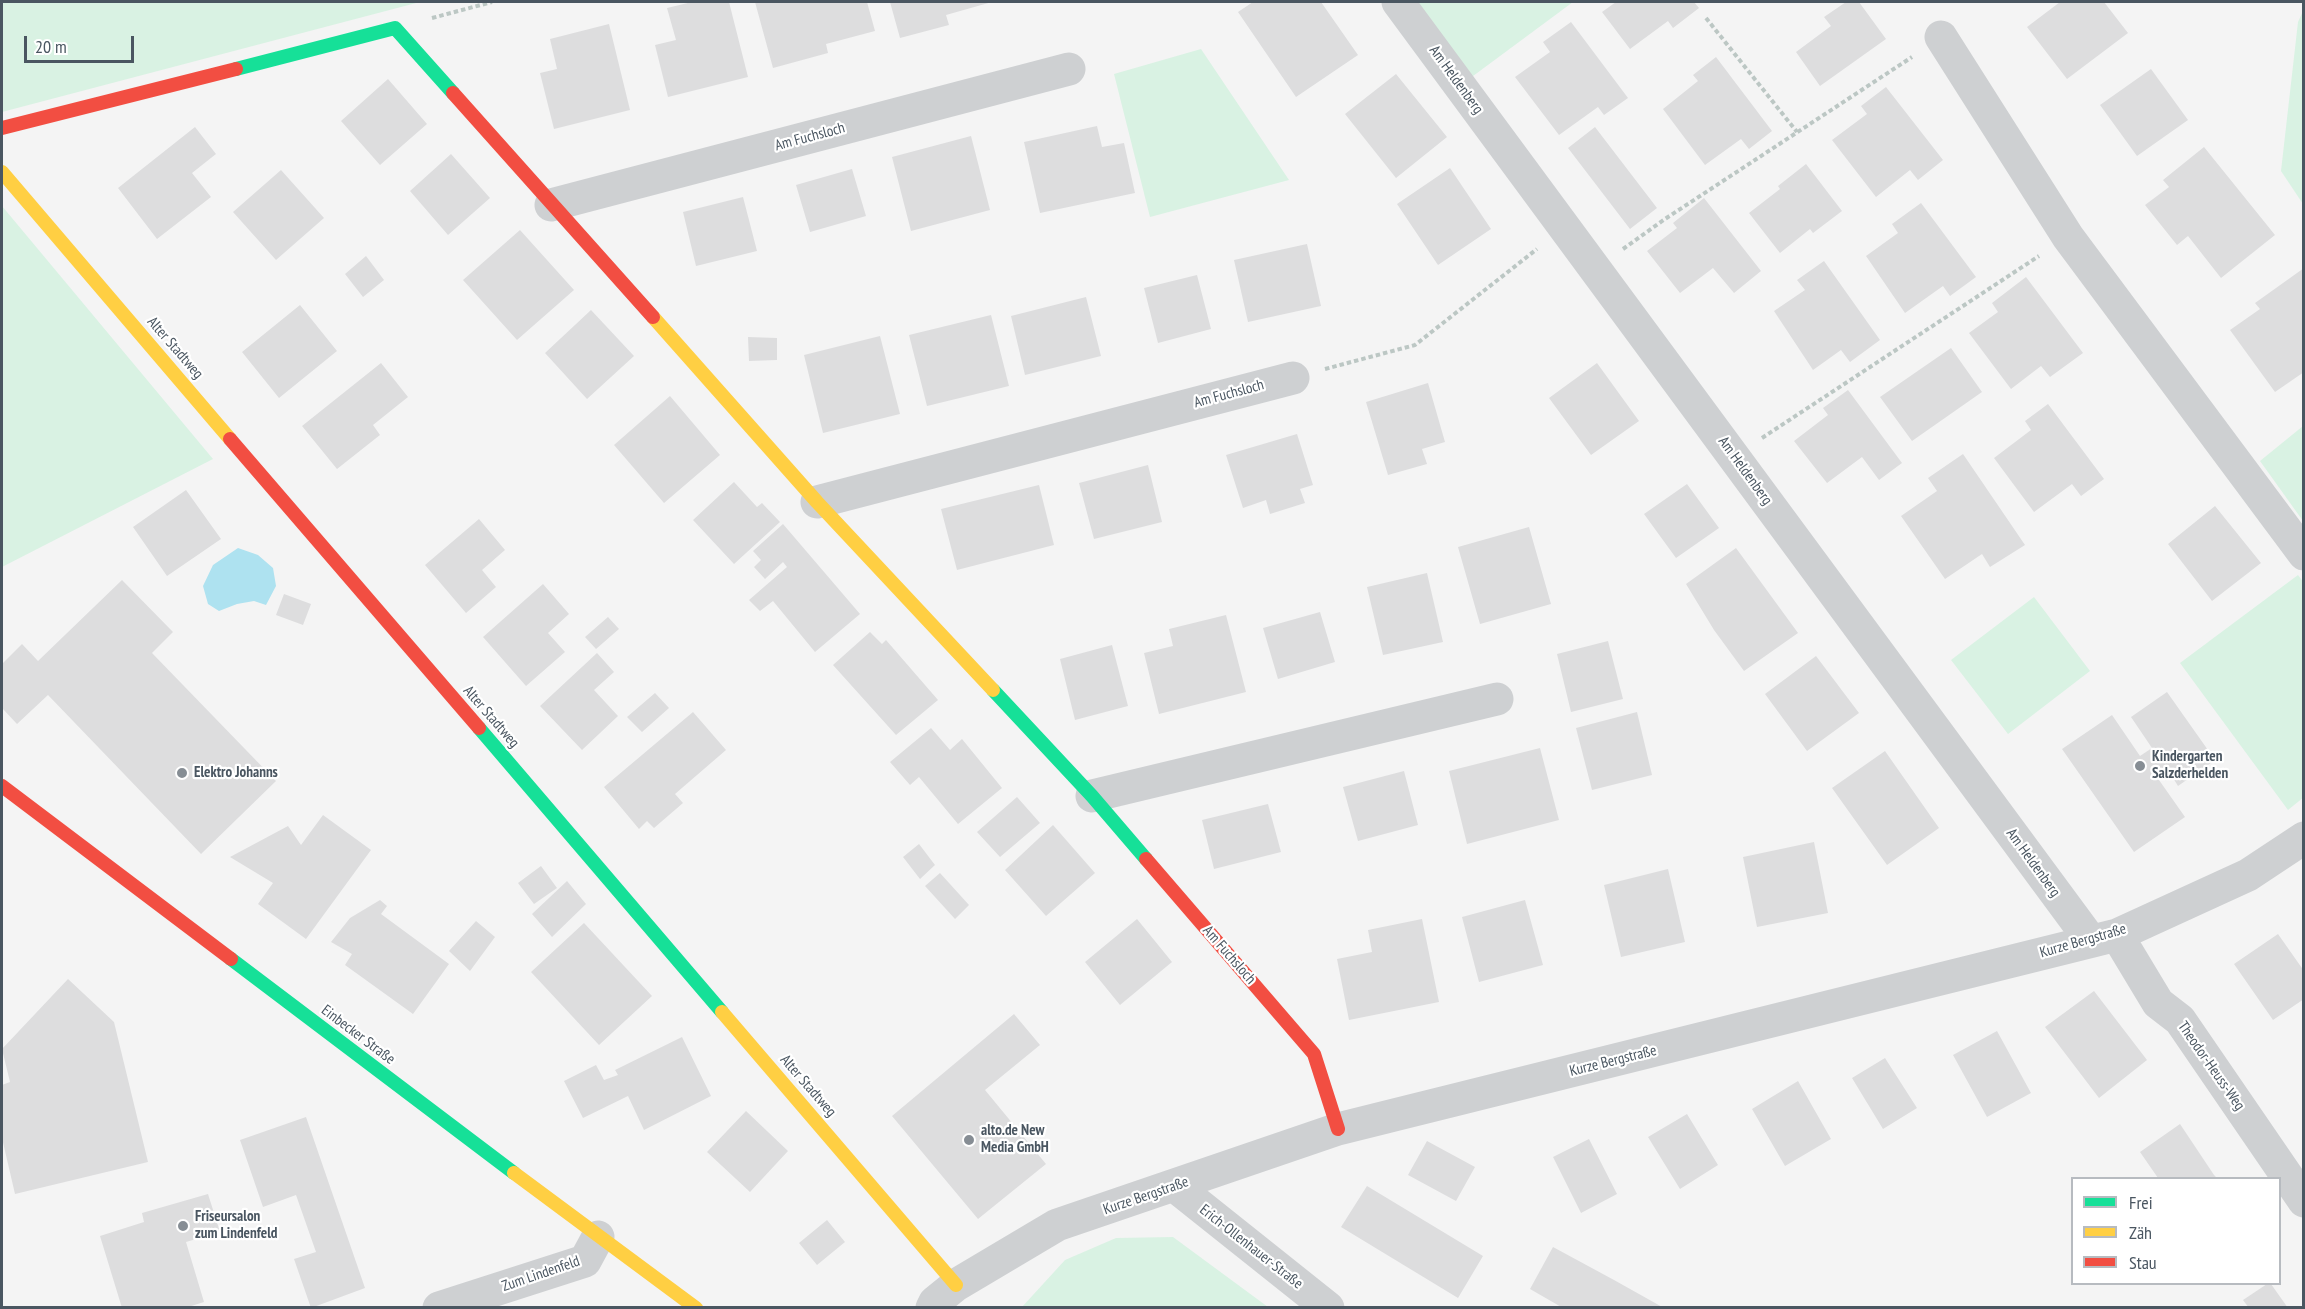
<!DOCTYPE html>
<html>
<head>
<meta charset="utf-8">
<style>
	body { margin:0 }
	#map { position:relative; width:2305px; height:1309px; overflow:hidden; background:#f4f4f4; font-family:"PT Sans Narrow",sans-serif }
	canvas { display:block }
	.frame { position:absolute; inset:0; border:3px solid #4a5661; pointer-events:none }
	.legend { position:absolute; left:2071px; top:1177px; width:210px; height:108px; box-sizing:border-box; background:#fff; border:2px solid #b7bbc0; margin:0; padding:8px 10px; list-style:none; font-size:18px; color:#4a5661 }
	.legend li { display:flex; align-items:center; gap:12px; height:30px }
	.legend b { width:30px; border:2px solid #b7bbc0 }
	.scale { position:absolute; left:24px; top:36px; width:110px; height:27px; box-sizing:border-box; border:3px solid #4a5661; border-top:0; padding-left:8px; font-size:18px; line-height:21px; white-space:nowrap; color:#4a5661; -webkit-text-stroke:4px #fff; paint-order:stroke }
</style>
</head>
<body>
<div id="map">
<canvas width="2305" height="1309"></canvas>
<div class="frame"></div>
<ul class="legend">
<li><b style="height:8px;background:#16e098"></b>Frei</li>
<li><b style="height:8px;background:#ffcf43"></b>Zäh</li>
<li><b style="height:8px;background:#f24e42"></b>Stau</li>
</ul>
<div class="scale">20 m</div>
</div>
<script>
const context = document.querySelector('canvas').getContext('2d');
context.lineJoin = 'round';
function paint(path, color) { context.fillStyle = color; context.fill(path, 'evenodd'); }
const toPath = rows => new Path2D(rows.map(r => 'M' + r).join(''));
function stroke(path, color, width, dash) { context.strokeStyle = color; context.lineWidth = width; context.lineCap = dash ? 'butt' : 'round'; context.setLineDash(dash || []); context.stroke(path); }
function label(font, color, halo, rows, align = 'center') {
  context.font = font + ' "PT Sans Narrow",sans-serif'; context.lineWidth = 4.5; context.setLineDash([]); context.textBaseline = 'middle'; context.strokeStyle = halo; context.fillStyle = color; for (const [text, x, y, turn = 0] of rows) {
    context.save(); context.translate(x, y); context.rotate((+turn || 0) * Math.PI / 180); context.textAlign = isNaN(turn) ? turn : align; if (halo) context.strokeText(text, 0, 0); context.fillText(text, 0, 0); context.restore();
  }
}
const green = toPath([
	[2,2,420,2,2,112],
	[1415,2,1573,2,1469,79],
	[2303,11,2303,204,2281,171,2298,22],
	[1201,49,1289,180,1150,217,1114,74],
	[2,206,213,459,2,567],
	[2303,426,2303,521,2260,461],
	[2298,575,2304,583,2304,797,2288,810,2180,663],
	[2034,597,2090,671,2008,734,1951,660],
	[1173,1237,1268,1307,1022,1307,1065,1260,1116,1238]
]);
const water = toPath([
	[238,548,258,555,273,568,276,586,266,605,254,601,237,604,219,611,208,604,203,586,213,565]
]);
const building = toPath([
	[692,2,729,2,748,77,668,97,655,45,676,40,667,8],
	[755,2,867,2,875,31,826,44,828,53,773,68],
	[890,2,992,2,946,15,949,25,900,38],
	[1253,2,1321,2,1358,55,1296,97,1238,12],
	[1616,2,1694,2,1699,8,1673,28,1668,21,1630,49,1602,12],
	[1846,2,1859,2,1886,39,1820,86,1796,52,1831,26,1824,17],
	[2060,2,2104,2,2128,33,2067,79,2027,27],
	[1571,22,1628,98,1604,115,1598,107,1559,135,1515,77,1550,52,1543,42],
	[609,24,630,110,554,129,540,73,557,69,550,39],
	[1716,57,1772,131,1749,149,1741,139,1705,165,1663,109,1698,81,1693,75],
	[2151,69,2188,120,2137,156,2100,105],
	[1396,74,1447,137,1396,178,1345,114],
	[388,79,427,124,380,165,341,121],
	[1886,87,1943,160,1918,180,1910,170,1876,197,1832,140,1867,114,1861,106],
	[1097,126,1102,147,1124,143,1135,193,1040,213,1024,142],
	[195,127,216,154,192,173,211,197,157,239,118,188],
	[1595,127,1657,208,1630,229,1568,148],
	[971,136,990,210,911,231,892,157],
	[2204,147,2275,235,2221,278,2188,236,2177,245,2145,205,2169,187,2163,180],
	[451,154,490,198,448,235,410,191],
	[1806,164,1842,211,1813,233,1810,229,1780,253,1749,213,1780,189,1778,186],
	[1450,168,1491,229,1438,265,1397,204],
	[852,169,866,216,810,232,796,185],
	[281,170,324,218,276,260,233,212],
	[743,197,757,251,696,266,683,212],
	[1704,198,1761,271,1734,293,1713,268,1680,293,1647,251,1677,228,1673,223],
	[1921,203,1976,277,1950,296,1943,286,1905,313,1866,256,1898,233,1892,224],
	[520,230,574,290,517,340,463,280],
	[1307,244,1321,306,1248,322,1234,260],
	[366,256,384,280,363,297,345,274],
	[1824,261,1880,340,1850,362,1841,350,1813,370,1774,311,1805,290,1797,280],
	[2304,268,2304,372,2275,392,2230,330,2260,309,2255,303],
	[1197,275,1211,329,1158,343,1144,288],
	[2026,277,2083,353,2050,377,2041,366,2011,389,1969,333,1998,312,1992,303],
	[1086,297,1101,356,1025,375,1011,316],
	[300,305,337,351,279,398,242,352],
	[591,310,634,356,587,399,545,353],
	[991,315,1009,386,927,406,909,335],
	[880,336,900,414,823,433,804,355],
	[748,337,777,338,777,360,749,361],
	[1951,348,1982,392,1912,441,1880,397],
	[381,363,408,397,373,425,380,435,337,469,302,426],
	[1597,363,1639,421,1591,455,1549,398],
	[1428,383,1445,442,1422,449,1427,464,1388,475,1366,402],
	[1848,390,1902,463,1879,480,1862,457,1827,483,1794,441,1828,415,1823,408],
	[670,396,720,455,664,503,614,445],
	[2048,404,2104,479,2081,496,2072,484,2034,512,1994,458,2031,430,2025,421],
	[1297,434,1313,485,1300,489,1305,503,1270,514,1266,500,1243,508,1226,455],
	[1963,454,2025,545,1990,567,1982,554,1945,579,1901,516,1937,491,1928,478],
	[1148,465,1162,522,1094,539,1079,483],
	[734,482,757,507,762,503,780,522,734,564,693,520],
	[1687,484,1719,528,1676,558,1644,514],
	[1039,485,1054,545,957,570,941,509],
	[186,490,221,539,167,576,133,527],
	[2215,506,2261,563,2212,601,2168,544],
	[479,519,505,550,482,570,496,587,466,613,425,565],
	[783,524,860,614,815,652,773,601,760,611,749,600,787,567,783,562,765,579,754,567,761,560,753,551],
	[1529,527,1551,604,1480,624,1458,547],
	[1736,548,1798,633,1744,671,1714,630,1686,584],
	[1427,573,1443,642,1383,655,1367,587],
	[122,580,173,632,152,653,276,781,201,854,48,695,17,724,2,708,2,664,22,644,38,661],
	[543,584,569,614,548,633,565,652,526,686,483,637],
	[284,594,311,604,303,625,276,615],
	[1320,612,1335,662,1278,679,1263,628],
	[1226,615,1246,692,1159,714,1144,653,1173,646,1169,629],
	[608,617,619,629,596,649,585,637],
	[870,632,882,644,886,640,938,700,896,735,833,665],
	[1608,641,1623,699,1571,712,1557,654],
	[1112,645,1128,706,1075,720,1060,659],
	[597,653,614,672,594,690,618,716,582,750,540,706],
	[1816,656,1859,713,1807,751,1765,694],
	[2167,692,2215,760,2178,786,2170,773,2159,780,2185,817,2134,852,2062,749,2112,715,2140,756,2152,748,2131,717],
	[655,693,669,708,642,732,627,717],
	[693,712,726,750,675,794,683,803,654,828,647,821,639,829,604,787],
	[1637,712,1652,775,1592,790,1576,728],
	[931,728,950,750,962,739,1002,788,958,824,919,777,910,785,890,762],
	[1540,748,1559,820,1467,844,1449,771],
	[1885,751,1939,828,1887,865,1832,788],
	[1404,771,1418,825,1358,841,1343,787],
	[1017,797,1040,823,1000,857,977,832],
	[1268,804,1281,852,1214,869,1202,820],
	[323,815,371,850,306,939,258,904,273,883,230,857,288,826,301,845],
	[1053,825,1095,873,1046,916,1005,870],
	[1814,842,1828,913,1757,927,1743,857],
	[919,844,935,865,920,879,903,857],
	[541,866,557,888,534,904,518,883],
	[1668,869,1685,942,1621,957,1604,885],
	[940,873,969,905,955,919,925,886],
	[567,881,586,904,552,937,532,914],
	[380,900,387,906,381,914,449,964,413,1014,345,965,352,954,331,942,350,918],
	[1525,900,1543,965,1479,982,1462,917],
	[1137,919,1172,962,1120,1005,1085,962],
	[1422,919,1439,1002,1349,1020,1337,959,1372,952,1368,930],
	[476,921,495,937,470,971,449,951],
	[584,923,652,996,599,1045,531,972],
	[2278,934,2304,971,2304,999,2273,1020,2234,964],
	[68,979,114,1022,148,1162,15,1194,2,1138,2,1085,10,1082,2,1049],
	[2094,991,2147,1060,2099,1098,2045,1027],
	[1014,1014,1040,1045,985,1090,1046,1164,978,1219,892,1116],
	[1997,1031,2031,1093,1987,1117,1953,1055],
	[682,1037,711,1096,644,1130,628,1096,583,1118,564,1081,596,1065,604,1080,618,1075,615,1070],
	[1885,1058,1917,1108,1883,1129,1852,1078],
	[1798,1081,1831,1139,1785,1166,1752,1109],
	[746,1111,788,1151,750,1192,707,1152],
	[1687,1114,1718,1165,1680,1189,1648,1137],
	[306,1117,365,1288,311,1308,294,1259,316,1252,296,1195,263,1207,240,1140],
	[2180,1124,2214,1175,2217,1178,2158,1178,2140,1152],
	[1589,1139,1617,1194,1581,1213,1553,1157],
	[1427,1141,1475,1167,1456,1201,1408,1175],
	[1367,1186,1483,1256,1458,1298,1341,1227],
	[208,1194,220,1232,186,1242,204,1302,185,1308,122,1308,100,1236,144,1222,142,1213],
	[827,1220,845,1242,817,1265,799,1243],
	[1553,1247,1614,1280,1664,1308,1563,1308,1530,1289],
	[2267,1284,2271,1284,2288,1308,2249,1308,2243,1300]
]);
const path = toPath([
	[432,18,492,2],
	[1706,18,1797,132],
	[1623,249,1665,219,1912,57],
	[1325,369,1415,345,1537,249],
	[1762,438,2039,256]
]);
const street = toPath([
	[1398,2,2091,941],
	[1941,37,2068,237,2304,554],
	[551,205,1069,69],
	[817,502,1293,378],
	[1092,796,1497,699],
	[2117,935,2158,1003,2180,1020,2304,1201],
	[1175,1186,1328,1308],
	[439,1308,585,1261,598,1237],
	[932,1308,935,1302,956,1285,1057,1225,1338,1129,2117,935,2248,875,2304,838]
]);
const fast = toPath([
	[236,69,395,28,453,93],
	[993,690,1092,796,1146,859],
	[479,728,722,1012],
	[231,959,514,1173]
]);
const slow = toPath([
	[2,172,230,439],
	[653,317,817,502,993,690],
	[722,1012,956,1285],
	[514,1173,696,1308]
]);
const jam = toPath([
	[453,93,653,317],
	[2,128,236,69],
	[230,439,479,728],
	[2,786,231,959],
	[1146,859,1314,1054,1338,1129]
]);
const markers = [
	[2140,766,6,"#868d94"],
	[182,773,6,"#868d94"],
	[969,1140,6,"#868d94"],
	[183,1226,6,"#868d94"]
];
const streetNames = [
	["Am Heldenberg",1456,80,54],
	["Am Fuchsloch",810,137,-15],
	["Alter Stadtweg",175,348,49],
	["Am Fuchsloch",1229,394,-15],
	["Am Heldenberg",1745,471,54],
	["Alter Stadtweg",491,717,49],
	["Am Heldenberg",2033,863,54],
	["Kurze Bergstraße",2083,941,-16],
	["Am Fuchsloch",1229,955,49],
	["Einbecker Straße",358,1035,37],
	["Kurze Bergstraße",1613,1061,-14],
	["Theodor-Heuss-Weg",2211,1066,55],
	["Alter Stadtweg",808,1086,49],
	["Kurze Bergstraße",1146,1196,-19],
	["Erich-Ollenhauer-Straße",1251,1247,38],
	["Zum Lindenfeld",541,1274,-19]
];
const poiNames = [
	["Kindergarten",2152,757],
	["Salzderhelden",2152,774],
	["Elektro Johanns",194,773],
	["alto.de New",981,1131],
	["Media GmbH",981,1148],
	["Friseursalon",195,1217],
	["zum Lindenfeld",195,1234]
];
paint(green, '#d9f2e3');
paint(water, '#aee2f0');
paint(building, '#ddddde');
stroke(path, '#bcc7c4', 4, [4.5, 3]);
stroke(street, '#ced0d2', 33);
stroke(fast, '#16e098', 14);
stroke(slow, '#ffcf43', 14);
stroke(jam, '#f24e42', 14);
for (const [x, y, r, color] of markers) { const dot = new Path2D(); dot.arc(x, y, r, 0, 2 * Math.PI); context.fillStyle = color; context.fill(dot); stroke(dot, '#fff', 2); }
label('15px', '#4a5661', '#fff', streetNames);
label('bold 15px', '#4a5661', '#fff', poiNames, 'left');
</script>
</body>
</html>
